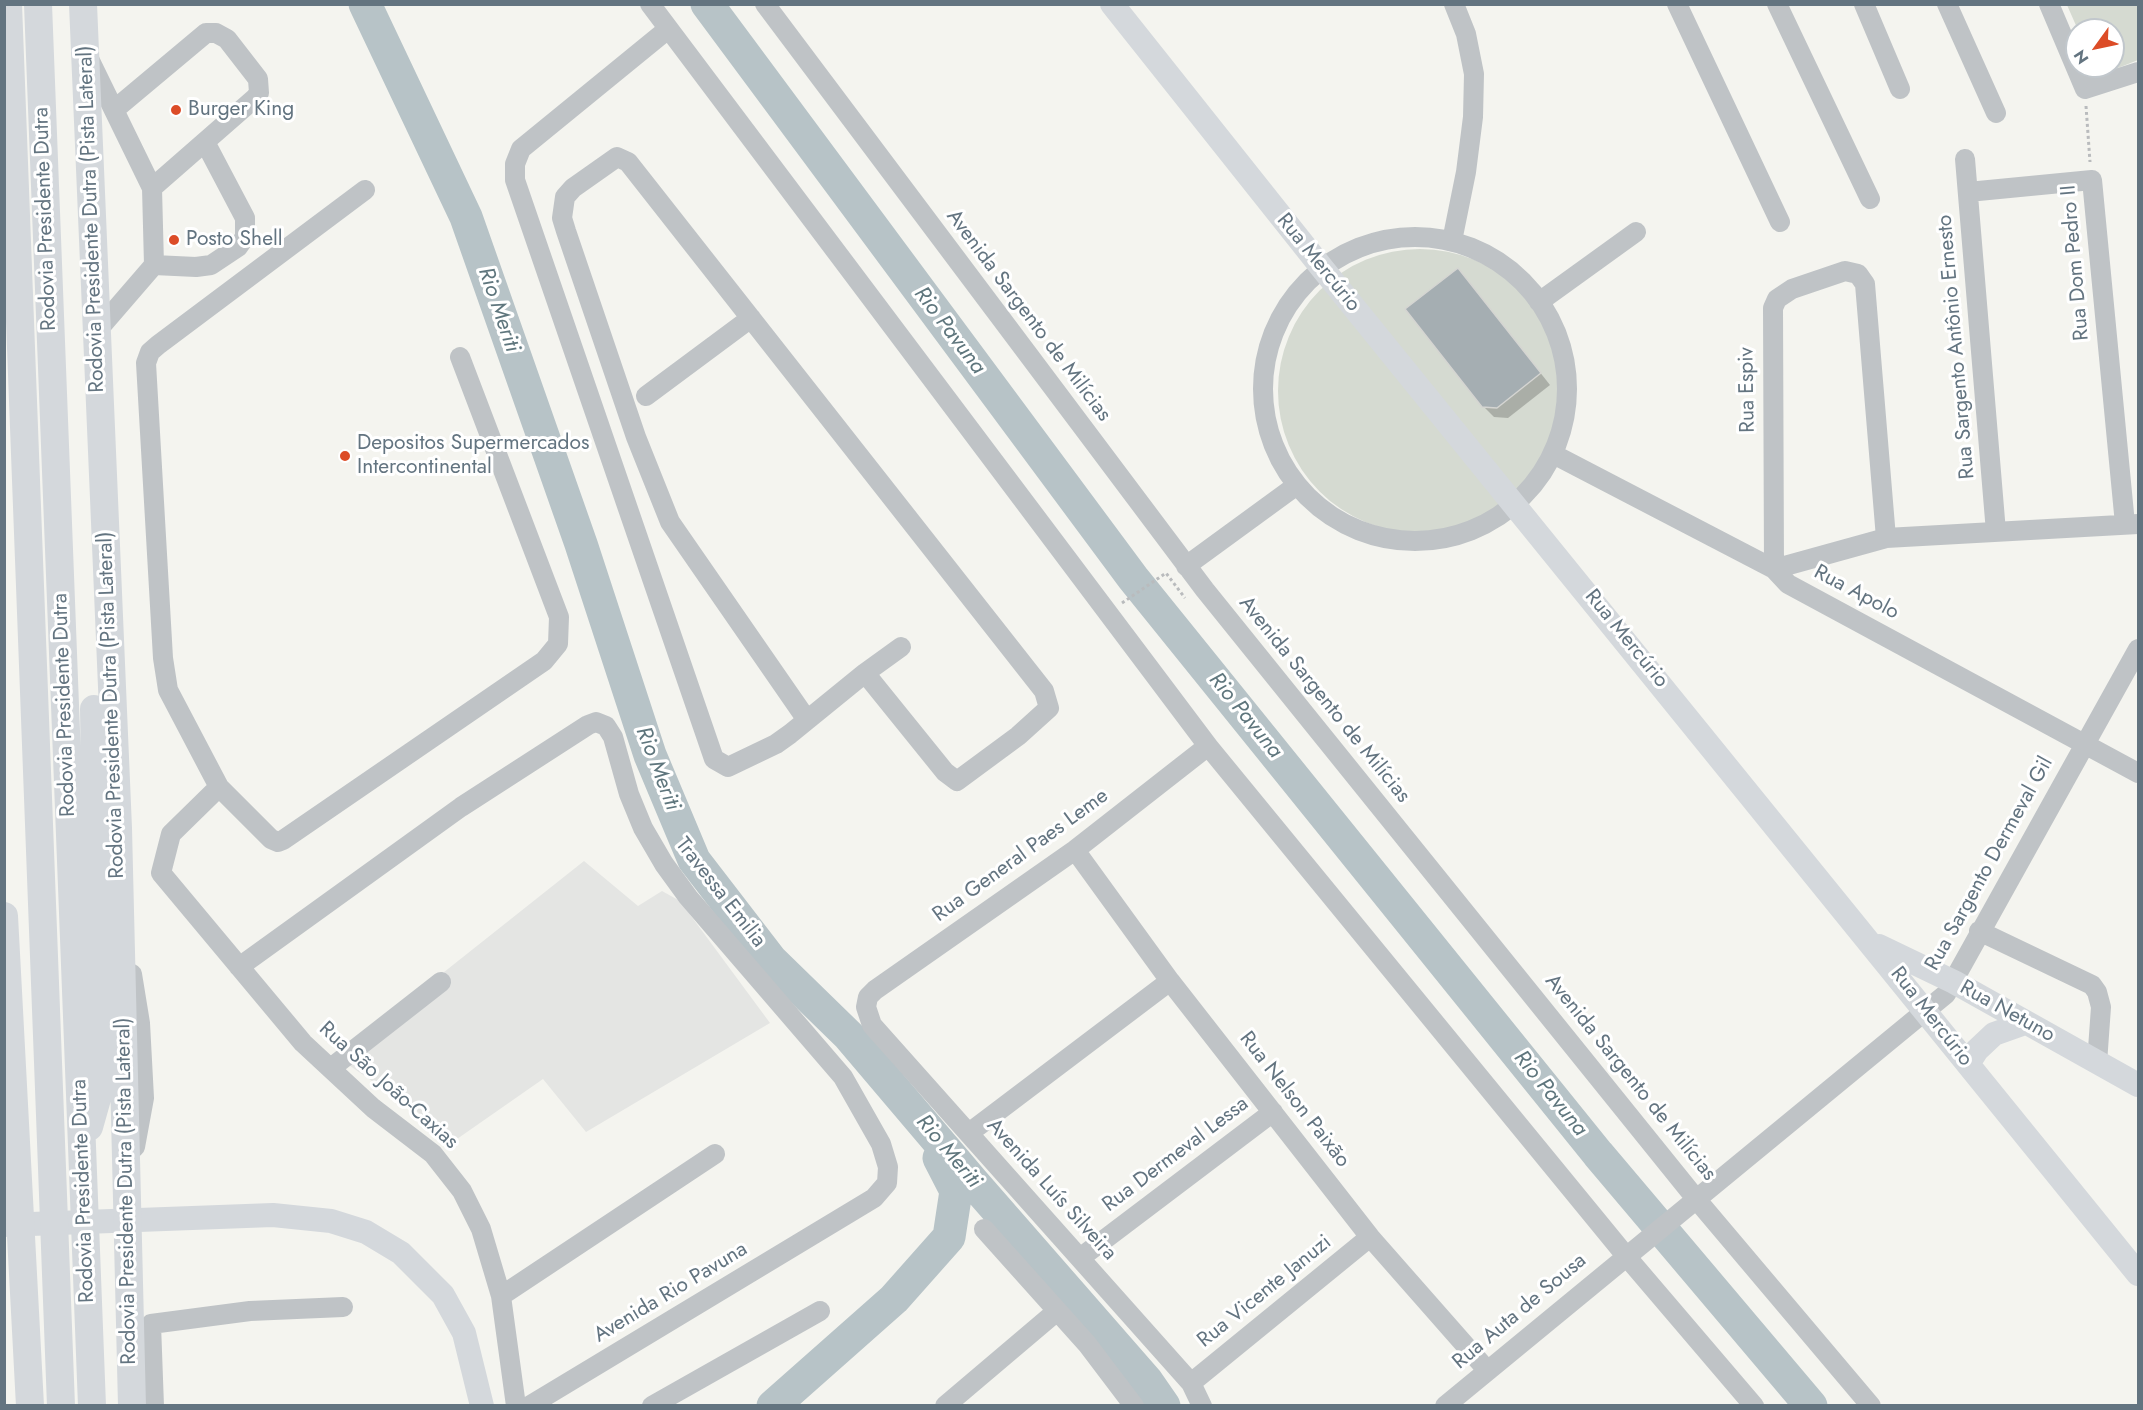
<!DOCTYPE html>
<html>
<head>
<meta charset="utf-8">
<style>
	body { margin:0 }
	#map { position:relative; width:2143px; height:1410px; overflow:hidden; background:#f4f4ef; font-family:Jost,sans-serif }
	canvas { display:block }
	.frame { position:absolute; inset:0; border:6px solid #637480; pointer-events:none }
	.north { position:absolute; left:2065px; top:18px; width:60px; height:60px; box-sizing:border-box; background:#fff; border:2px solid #c1c7cc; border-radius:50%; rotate:237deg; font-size:16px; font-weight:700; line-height:24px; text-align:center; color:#637480 }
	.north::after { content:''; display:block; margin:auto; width:21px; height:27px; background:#dc4c27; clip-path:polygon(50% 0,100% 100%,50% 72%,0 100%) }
</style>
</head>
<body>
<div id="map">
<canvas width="2143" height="1410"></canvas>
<div class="frame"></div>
<div class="north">N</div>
</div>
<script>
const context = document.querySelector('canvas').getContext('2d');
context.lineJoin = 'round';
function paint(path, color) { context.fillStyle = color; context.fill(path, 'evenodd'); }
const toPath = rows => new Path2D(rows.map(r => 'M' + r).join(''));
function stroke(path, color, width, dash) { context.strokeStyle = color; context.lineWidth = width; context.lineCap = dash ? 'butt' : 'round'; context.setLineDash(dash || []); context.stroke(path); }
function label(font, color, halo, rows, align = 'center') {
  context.font = font + ' Jost,sans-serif'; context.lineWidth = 6; context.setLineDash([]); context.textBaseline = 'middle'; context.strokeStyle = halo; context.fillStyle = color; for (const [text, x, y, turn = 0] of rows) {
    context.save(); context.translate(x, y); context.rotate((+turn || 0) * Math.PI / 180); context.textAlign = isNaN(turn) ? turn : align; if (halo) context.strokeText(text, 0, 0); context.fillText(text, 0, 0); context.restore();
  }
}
const built = toPath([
	[584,861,638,906,662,891,680,901,770,1023,586,1132,543,1079,457,1139,337,1057]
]);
const green = toPath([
	[2067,5,2138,5,2138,60,2098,76,2094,66,2113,66,2113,30,2078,30],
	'1278 391a142 142 0 1 1 284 0a142 142 0 1 1-284 0Z'
]);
const shadow = toPath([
	[1468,281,1550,385,1508,418,1494,417,1483,406]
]);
const river = toPath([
	[365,4,466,217,581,544,650,755,694,860,771,960,849,1036,972,1181,1146,1380,1164,1406],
	[707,4,1133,578,1598,1154,1811,1406],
	[773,1406,894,1299,949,1237,956,1191,939,1158]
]);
const building = toPath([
	[1458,268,1541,373,1497,408,1482,407,1405,309,1458,268]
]);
const path = toPath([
	[2086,106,2090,162],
	[1122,603,1166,573,1185,598]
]);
const minor = toPath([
	[650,4,1208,746,1626,1256,1754,1406],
	[765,4,1205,590,1697,1200,1871,1406],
	[1677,4,1780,222],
	[1777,4,1870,199],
	[1864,4,1900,89],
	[1947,4,1996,113],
	[2049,4,2085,89,2138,72],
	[668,29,521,149,515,164,515,180,714,759,728,767,776,744,790,734,865,673,945,772,957,781,1018,736,1049,708,1044,691,628,162,617,157,573,188,565,197,562,218,566,231,636,437,670,522,807,720],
	[90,61,152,188,154,265,97,331],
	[114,110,206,33,216,33,227,39,258,79,259,93,255,98,152,188],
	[1965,159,1996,532],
	[365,190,158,345,150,352,146,363,163,658,168,690,219,787,271,839,278,842,283,840,544,661,558,644,559,617,460,357],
	[1968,192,2092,180,2125,524],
	'1263 389a152 152 0 1 1 304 0a152 152 0 1 1-304 0Z',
	[1452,241,1466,172,1473,117,1474,74,1466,34,1454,4],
	[154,265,196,267,211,265,238,247,245,237,245,218,205,142],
	[1539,302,1636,232],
	[646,396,751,318],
	[1553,454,1774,569,1788,584,2138,773],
	[1186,566,1297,485],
	[1774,569,1773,308,1777,299,1792,289,1845,271,1858,274,1865,284,1886,538],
	[1774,569,1886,538,2138,524],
	[865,673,901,647],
	[219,787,171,834,161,873,303,1043,373,1108,433,1154,462,1191,481,1229,501,1296,516,1406],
	[1075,850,1170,981,1370,1237,1487,1370],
	[1979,931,2092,985,2097,992,2101,1007,2097,1063],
	[239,967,461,807,588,725,596,722,606,726,613,737,629,794,643,828,664,864,688,897,843,1077,881,1144,888,1167,887,1183,874,1198,529,1406],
	[132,974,140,1023,144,1098,135,1147],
	[331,1068,441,982],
	[969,1133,1170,981],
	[984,1229,1087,1344,1134,1406],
	[1080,1258,1273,1112],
	[501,1296,715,1154],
	[1191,1383,1370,1237],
	[154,1406,151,1324,250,1311,343,1307],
	[652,1406,820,1311],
	[945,1406,1057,1311],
	[1202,1406,1191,1383,872,1025,866,1007,868,997,875,990,1075,850,1208,746],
	[1445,1406,1946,994,2138,649]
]);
const major = toPath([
	[1112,4,1322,268,2138,1274],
	[1879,946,1954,982,2138,1085],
	[1968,1064,1977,1050,1994,1034,2025,1023],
	[4,1225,273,1215,331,1221,366,1232,401,1253,443,1295,464,1333,482,1406]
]);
const highway = toPath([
	[8,4,61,1406],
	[38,4,92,1406],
	[83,4,118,828,132,1406],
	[4,916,30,1406],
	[89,1127,100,1088,94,709]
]);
const markers = [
	[176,110,6,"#dc4c27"],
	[174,240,6,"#dc4c27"],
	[345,456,6,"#dc4c27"]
];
const poiNames = [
	["Burger King",188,110],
	["Posto Shell",186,240],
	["Depositos Supermercados",357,444],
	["Intercontinental",357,468]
];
const streetNames = [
	["Rodovia Presidente Dutra",46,219,-92],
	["Rodovia Presidente Dutra (Pista Lateral)",92,219,-92],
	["Rua Mercúrio",1318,263,51],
	["Rua Dom Pedro II",2076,263,-95],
	["Avenida Sargento de Milícias",1028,316,53],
	["Rua Sargento Antônio Ernesto",1957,347,-95],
	["Rua Espiv",1748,390,-91],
	["Rua Apolo",1856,593,28],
	["Rua Mercúrio",1626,639,51],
	["Avenida Sargento de Milícias",1324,700,51],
	["Rodovia Presidente Dutra",65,705,-92],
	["Rodovia Presidente Dutra (Pista Lateral)",112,705,-92],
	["Rua General Paes Leme",1021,856,-36],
	["Rua Sargento Dermeval Gil",1990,864,-61],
	["Travessa Emilia",720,893,52],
	["Rua Netuno",2007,1012,29],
	["Rua Mercúrio",1931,1017,52],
	["Avenida Sargento de Milícias",1630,1078,51],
	["Rua São João-Caxias",388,1086,42],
	["Rua Nelson Paixão",1294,1100,52],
	["Rua Dermeval Lessa",1176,1155,-37],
	["Avenida Luís Silveira",1051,1190,48],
	["Rodovia Presidente Dutra",84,1191,-92],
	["Rodovia Presidente Dutra (Pista Lateral)",127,1191,-91],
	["Rua Vicente Januzi",1265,1292,-39],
	["Avenida Rio Pavuna",671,1293,-31],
	["Rua Auta de Sousa",1520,1312,-40]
];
const waterNames = [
	["Rio Meriti",498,310,71],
	["Rio Pavuna",949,331,53],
	["Rio Pavuna",1245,716,51],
	["Rio Meriti",657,769,69],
	["Rio Pavuna",1550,1094,51],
	["Rio Meriti",948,1152,50]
];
paint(built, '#e4e5e3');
paint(green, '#d5dad1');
paint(shadow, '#0003');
stroke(river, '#b7c3c7', 33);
paint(building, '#a5aeb2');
stroke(building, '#d5d5d2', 1.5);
stroke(path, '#b9bbbd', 3, [3, 3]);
stroke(minor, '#bfc3c6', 20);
stroke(major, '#d4d8dc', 24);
stroke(highway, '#d4d8dc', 28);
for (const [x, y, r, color] of markers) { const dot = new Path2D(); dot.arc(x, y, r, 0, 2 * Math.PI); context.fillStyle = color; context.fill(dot); stroke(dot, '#fff', 2); }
label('21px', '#637480', '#fff', poiNames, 'left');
label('21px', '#637480', '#fff', streetNames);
label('italic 22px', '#5f767d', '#fff', waterNames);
</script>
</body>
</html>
